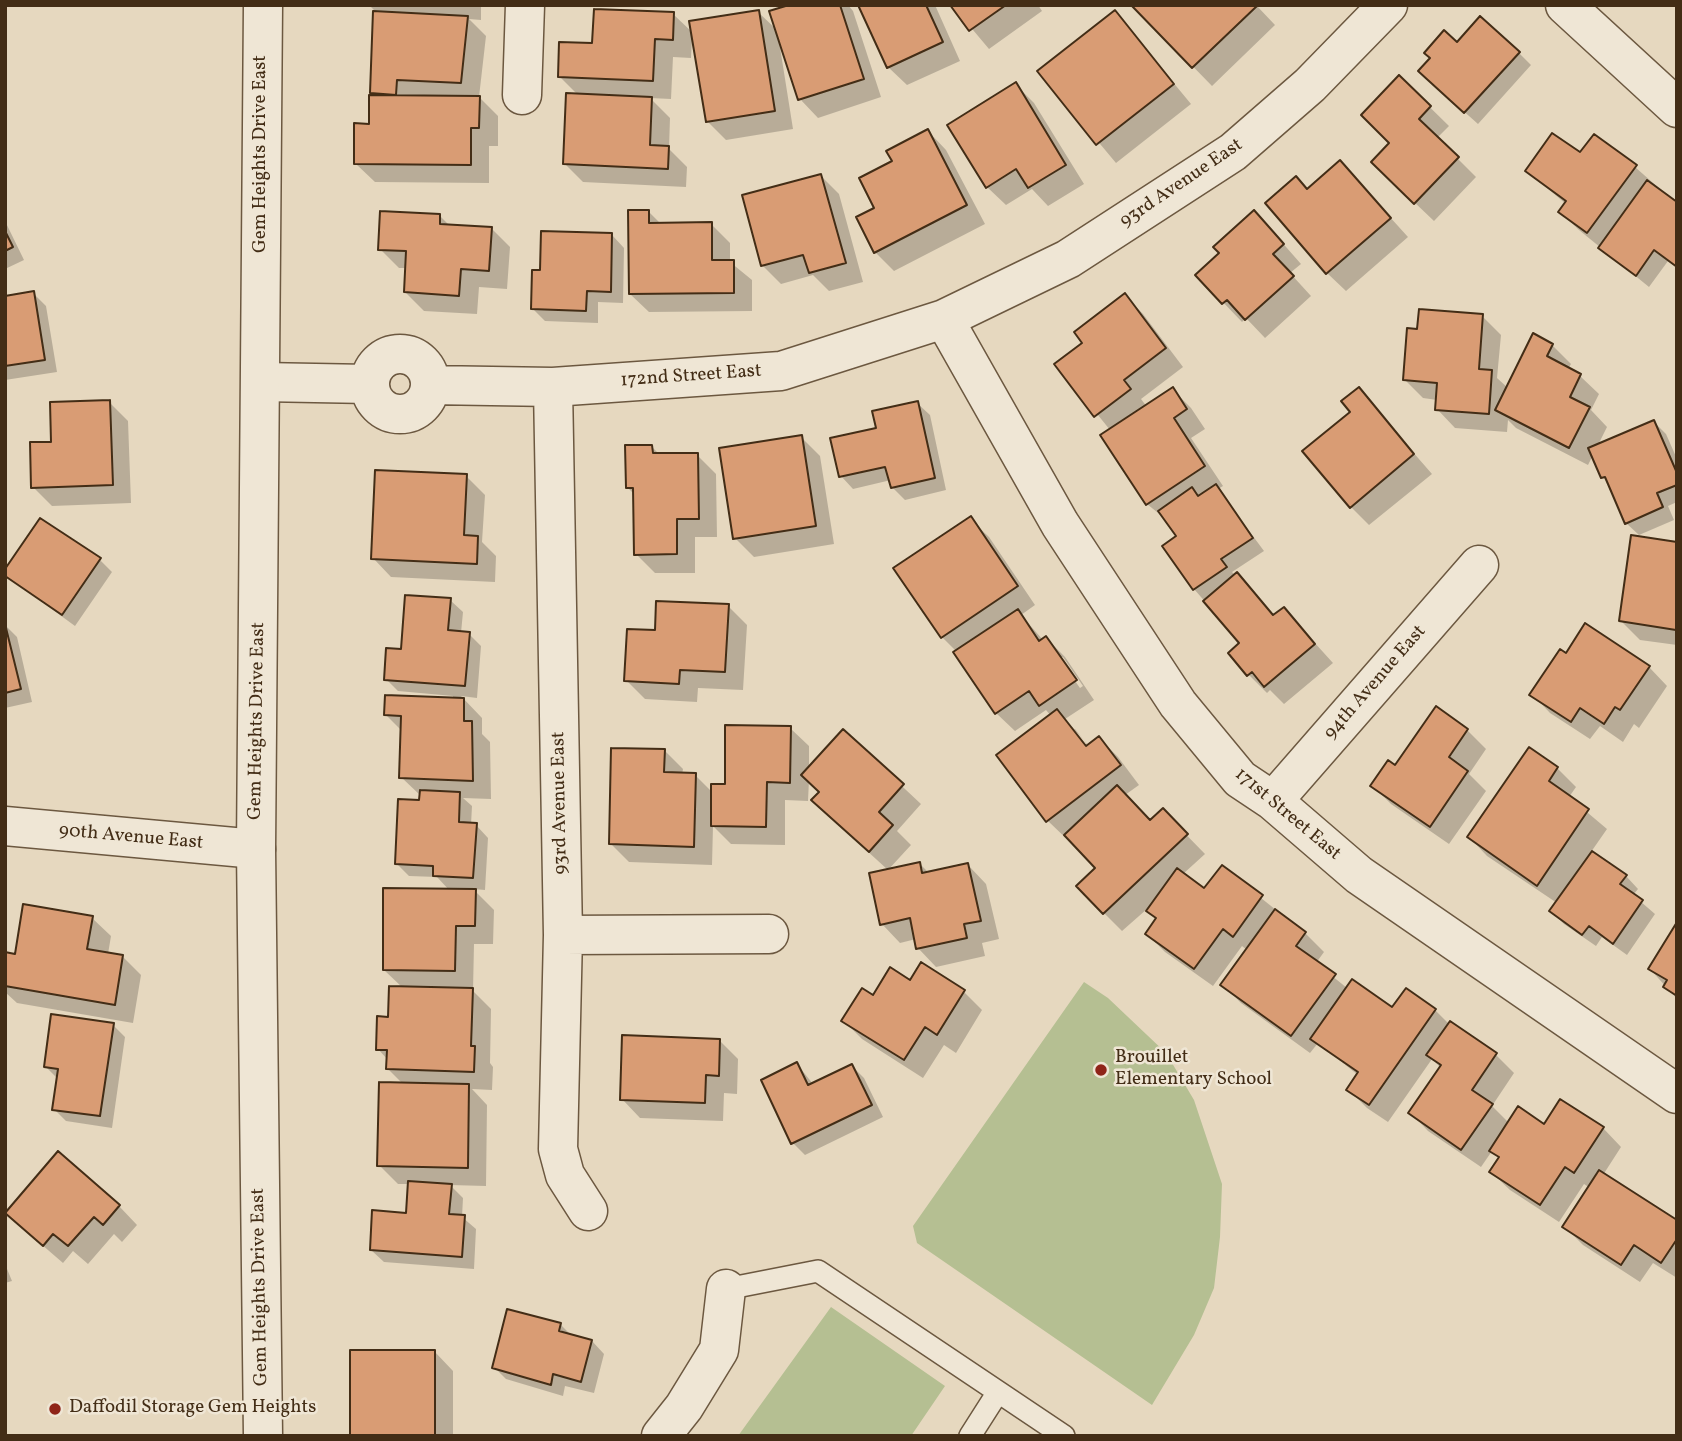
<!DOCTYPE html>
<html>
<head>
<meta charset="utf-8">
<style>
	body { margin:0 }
	#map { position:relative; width:1682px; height:1441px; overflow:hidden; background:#e6d8bf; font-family:Vollkorn,serif }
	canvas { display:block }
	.frame { position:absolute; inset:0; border:7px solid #432d16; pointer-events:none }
</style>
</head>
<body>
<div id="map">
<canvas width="1682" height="1441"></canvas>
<div class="frame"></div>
</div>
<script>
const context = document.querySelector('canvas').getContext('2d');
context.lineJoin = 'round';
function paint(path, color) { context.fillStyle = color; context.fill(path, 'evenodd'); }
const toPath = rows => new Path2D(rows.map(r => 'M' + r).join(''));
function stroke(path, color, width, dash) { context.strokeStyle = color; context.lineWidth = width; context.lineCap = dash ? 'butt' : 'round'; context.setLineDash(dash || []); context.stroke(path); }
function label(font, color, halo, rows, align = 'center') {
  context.font = font + ' Vollkorn,serif'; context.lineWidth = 5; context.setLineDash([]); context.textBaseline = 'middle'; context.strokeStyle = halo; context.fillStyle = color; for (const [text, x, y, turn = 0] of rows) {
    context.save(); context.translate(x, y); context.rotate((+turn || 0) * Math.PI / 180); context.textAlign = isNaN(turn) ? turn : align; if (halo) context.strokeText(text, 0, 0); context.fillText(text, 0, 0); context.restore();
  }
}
const green = toPath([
	[1084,982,1108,998,1166,1053,1194,1100,1222,1184,1220,1237,1214,1288,1194,1335,1152,1405,917,1243,913,1226],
	[831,1307,945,1386,911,1436,738,1436]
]);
const shadow = toPath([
	[369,5,481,5,481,20,469,19,486,36,479,97,498,116,498,146,489,146,489,183,375,182,356,164,371,125,376,97,372,93,375,11],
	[794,5,848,5,853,11,881,97,818,118,800,99,779,41,793,129,726,140,707,121,692,39,691,58,673,57,671,99,650,98,670,118,669,149,687,167,686,187,583,182,565,164,579,96,559,76,594,45,673,14,693,33,758,12,778,31],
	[860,5,935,5,960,61,907,85,888,67],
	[952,5,1038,5,1042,11,989,49],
	[1133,5,1256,5,1275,25,1212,86],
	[1115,12,1191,104,1116,163,1039,71],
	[1457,44,1519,53,1531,65,1478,124,1432,83],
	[1399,77,1449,126,1437,138,1476,177,1434,221,1392,181,1392,143],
	[1016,85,1034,103,1084,184,1048,206,1032,189,1006,205,987,187],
	[928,131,946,150,985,224,894,271,875,252,858,218,876,209,894,162],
	[1581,155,1635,167,1677,204,1677,268,1668,261,1649,287,1579,230,1560,212,1566,204,1527,171],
	[1340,162,1408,237,1346,291,1327,273,1307,191],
	[821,176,839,194,863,282,829,291,813,275,781,284,762,265],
	[648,211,661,224,711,224,730,243,730,262,752,280,752,311,649,312,630,294],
	[440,216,450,226,491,228,510,247,507,289,479,287,477,314,424,311,405,292,407,268,399,268,380,249],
	[5,221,24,260,5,269],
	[1272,231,1301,264,1290,273,1311,296,1265,338,1246,318,1242,322,1197,275],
	[612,235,624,248,623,303,598,302,598,323,545,321,533,309,542,272],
	[33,293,46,306,57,372,5,380,5,297],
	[1125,295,1143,314,1183,367,1141,399,1147,407,1173,390,1191,408,1205,429,1191,438,1223,486,1218,489,1264,551,1232,572,1275,616,1284,609,1333,663,1284,704,1270,690,1267,693,1248,674,1242,644,1194,589,1179,537,1168,521,1147,504,1103,436,1110,430,1057,364,1084,344],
	[1482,316,1501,335,1497,378,1508,388,1552,345,1571,364,1568,369,1580,376,1599,394,1591,410,1607,427,1598,445,1654,422,1666,434,1677,459,1677,502,1668,506,1674,520,1639,535,1626,523,1593,455,1588,465,1516,428,1508,420,1507,432,1455,428,1437,409,1437,400,1423,398,1405,380,1419,331],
	[1358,389,1432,474,1369,525,1351,507,1353,412],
	[109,402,128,421,131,503,52,506,33,487,53,443],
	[917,403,930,415,946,490,905,500,892,487,891,480,853,489,841,476,878,429],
	[801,437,820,456,834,544,754,557,735,538],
	[652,447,660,455,697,455,716,474,717,537,695,537,695,573,655,573,636,554,635,495,627,487],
	[466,476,485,495,482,542,496,556,495,582,391,577,373,558],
	[970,519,989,537,1035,605,1021,615,1043,640,1046,638,1065,657,1094,700,1065,719,1089,746,1099,738,1118,757,1139,785,1125,795,1151,822,1163,811,1205,854,1183,874,1205,891,1222,867,1305,933,1324,952,1316,963,1347,988,1393,1009,1435,1010,1450,1025,1496,1055,1514,1073,1492,1106,1509,1123,1603,1128,1621,1147,1603,1175,1677,1223,1677,1278,1653,1263,1640,1282,1583,1245,1564,1226,1590,1188,1584,1184,1559,1222,1510,1190,1491,1172,1500,1159,1492,1151,1481,1167,1428,1131,1410,1112,1441,1068,1432,1059,1388,1122,1367,1108,1349,1090,1358,1075,1318,1043,1310,1053,1241,1003,1222,984,1247,950,1242,946,1213,986,1165,952,1147,934,1157,919,1147,909,1122,931,1104,913,1097,868,1048,821,998,756,1051,716,1046,710,1015,731,996,713,957,652,942,637],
	[1058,657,1063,657,1083,686,1080,688],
	[1071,729,1075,729,1093,752,1090,754],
	[1677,544,1677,645,1640,640,1621,621],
	[100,560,112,572,75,626,5,575],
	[450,600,463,612,461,633,469,634,481,646,477,698,461,696,482,718,482,734,490,742,491,799,463,798,472,806,471,825,476,825,488,838,485,890,473,889,494,910,493,944,474,944,473,991,491,1009,490,1063,493,1067,492,1090,472,1089,487,1105,486,1186,450,1185,463,1198,462,1217,476,1229,474,1269,384,1262,371,1250,407,1215,409,1184,398,1184,379,1165,404,1085,388,1069,388,1060,378,1049,403,988,384,970,450,891,437,877,409,876,396,863,421,796,401,777,402,731,386,715,453,699,453,696,398,691,386,679,403,651],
	[728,606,747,625,743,690,698,688,697,702,645,699,626,680,656,631],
	[5,625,17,637,32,702,5,708],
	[1566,655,1649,667,1667,686,1639,728,1634,724,1623,742,1600,726,1590,739,1550,713,1532,694],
	[790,728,809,746,809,770,843,731,921,804,897,831,911,845,888,870,832,819,821,792,809,780,808,801,785,800,785,845,731,844,713,826,712,865,629,862,611,844,664,750,683,769,682,775,695,775,713,793,726,786],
	[1467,730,1486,749,1469,774,1486,791,1449,844,1391,804,1373,786],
	[1557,768,1576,787,1569,797,1607,829,1591,852,1626,876,1638,889,1633,895,1655,914,1627,955,1602,937,1596,946,1564,924,1551,911,1557,903,1487,856,1469,837],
	[920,864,929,873,968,865,986,884,999,939,982,943,985,956,936,967,918,948,916,939,900,943,882,924],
	[92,918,111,936,108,954,122,956,141,975,133,1023,17,1003,5,992,5,954,16,956],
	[1677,925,1677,999,1650,969],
	[911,982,964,992,982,1010,956,1053,944,1045,923,1078,862,1039,843,1020,873,997],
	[113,1025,125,1037,112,1128,66,1121,54,1109,58,1079,45,1066],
	[720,1041,738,1059,737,1094,724,1093,723,1121,640,1118,622,1099],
	[797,1064,813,1084,852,1066,864,1078,883,1117,805,1155,793,1143],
	[119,1206,137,1225,122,1242,114,1234,88,1264,73,1251,63,1263,26,1231],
	[5,1264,12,1281,5,1283],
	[561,1325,572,1336,592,1341,604,1354,594,1393,565,1386,563,1396,506,1379,494,1367],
	[435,1352,453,1371,453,1436,352,1436]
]);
const building = toPath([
	[789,5,840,5,864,79,798,100,769,11,789,5],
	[858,5,926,5,943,42,887,68,858,5],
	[950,5,1006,5,969,31,950,5],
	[1131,5,1258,5,1192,68,1131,5],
	[594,9,674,12,673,40,655,39,653,81,558,77,559,42,592,43,594,9],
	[759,10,775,111,706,122,689,21,759,10],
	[1115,10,1174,84,1096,145,1037,71,1115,10],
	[373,11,468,16,461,83,397,80,396,95,370,93,373,11],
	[1480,16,1520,52,1464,113,1418,71,1430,58,1424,53,1444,30,1457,42,1480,16],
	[1399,75,1431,106,1419,119,1459,157,1414,204,1371,162,1389,143,1361,115,1399,75],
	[1016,82,1066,165,1028,188,1016,169,986,188,947,125,1016,82],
	[566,93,652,97,650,145,669,146,668,169,563,164,566,93],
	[369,95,480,96,479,128,471,128,471,165,354,164,354,123,369,124,369,95],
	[928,129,967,205,874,253,856,217,874,208,859,178,892,161,886,151,928,129],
	[1552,133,1580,152,1594,134,1637,165,1587,233,1558,212,1566,201,1525,171,1552,133],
	[1340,160,1391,218,1326,274,1265,203,1296,176,1307,189,1340,160],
	[821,174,846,263,809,273,803,255,761,266,742,195,821,174],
	[1647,180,1677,202,1677,267,1654,250,1636,276,1598,248,1647,180],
	[628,210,649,210,649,223,712,222,712,260,734,260,734,293,629,294,628,210],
	[1254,210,1284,244,1273,254,1294,276,1245,320,1227,300,1222,304,1195,275,1219,253,1213,247,1254,210],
	[380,211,440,214,440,224,492,227,489,271,461,269,459,296,404,292,406,251,378,250,380,211],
	[5,231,13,247,5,251,5,231],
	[541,231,612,233,611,292,587,291,586,311,531,309,532,270,540,270,541,231],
	[34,291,45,360,5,366,5,296,34,291],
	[1125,293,1166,348,1124,380,1131,389,1094,417,1054,364,1082,343,1074,332,1125,293],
	[1419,309,1483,314,1479,369,1492,370,1489,414,1435,410,1437,383,1403,380,1407,328,1417,329,1419,309],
	[1533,333,1553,344,1547,356,1581,374,1570,397,1590,407,1569,448,1495,410,1533,333],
	[1173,387,1187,409,1174,418,1205,466,1146,505,1100,435,1173,387],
	[1359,387,1414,454,1350,508,1302,451,1350,412,1341,401,1359,387],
	[110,400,113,485,31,488,30,442,51,442,50,402,110,400],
	[918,401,935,478,891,488,885,467,839,477,830,438,876,428,872,411,918,401],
	[1654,420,1677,473,1677,485,1657,493,1663,507,1625,524,1605,477,1601,478,1588,448,1654,420],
	[802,435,816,526,733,539,719,448,802,435],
	[625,445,652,445,653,453,698,453,699,519,677,519,677,554,634,555,633,488,626,488,625,445],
	[375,470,467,474,464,535,478,536,477,564,371,559,375,470],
	[1216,484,1253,538,1221,559,1227,567,1193,590,1162,546,1176,536,1158,511,1192,487,1198,496,1216,484],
	[971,516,1018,586,941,638,893,568,971,516],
	[40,518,101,558,62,615,5,576,5,569,40,518],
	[1631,535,1677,542,1676,630,1619,621,1631,535],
	[1237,572,1273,615,1284,607,1315,644,1264,687,1252,672,1247,676,1228,653,1239,643,1203,601,1237,572],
	[405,595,451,598,448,630,470,632,465,686,384,680,386,648,401,649,405,595],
	[656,601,729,604,725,672,680,670,679,684,624,681,627,629,655,630,656,601],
	[1018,609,1039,641,1046,636,1077,680,1039,706,1029,691,995,714,953,652,1018,609],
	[1585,623,1650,666,1620,710,1615,707,1604,724,1580,708,1571,722,1529,695,1560,649,1566,653,1585,623],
	[5,624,21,689,5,693,5,624],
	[385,695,464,698,464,721,472,721,473,781,399,778,401,716,384,715,385,695],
	[1436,706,1468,729,1449,757,1468,771,1430,827,1370,786,1388,760,1395,765,1436,706],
	[1057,709,1086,746,1099,736,1121,765,1046,822,996,755,1057,709],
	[725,725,791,726,790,783,767,782,766,827,711,826,711,784,725,784,725,725],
	[843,729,904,784,879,812,893,825,869,852,811,800,819,792,801,775,843,729],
	[1529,747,1558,767,1549,781,1589,809,1537,886,1467,837,1529,747],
	[611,748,665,749,664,772,696,773,694,847,609,844,611,748],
	[1117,785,1150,820,1163,808,1188,834,1103,914,1076,886,1095,868,1064,835,1117,785],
	[420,790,460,792,459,822,477,823,473,878,433,876,433,866,395,864,398,799,419,800,420,790],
	[1592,851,1627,875,1620,884,1643,900,1613,944,1589,926,1582,935,1549,911,1592,851],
	[920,862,922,873,968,863,981,921,964,924,967,938,916,949,910,918,880,925,869,873,920,862],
	[1222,865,1263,895,1233,937,1223,929,1194,969,1145,934,1156,918,1146,911,1177,868,1204,888,1222,865],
	[383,888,476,889,475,926,456,926,455,971,383,970,383,888],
	[23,904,93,916,87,949,123,955,115,1005,5,986,5,952,15,954,23,904],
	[1275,909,1306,932,1296,946,1336,974,1291,1036,1220,985,1275,909],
	[1677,922,1677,996,1663,987,1667,980,1648,969,1677,922],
	[921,962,965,990,937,1035,925,1027,904,1060,841,1021,862,988,873,995,890,967,910,980,921,962],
	[1352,979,1392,1007,1406,988,1436,1009,1369,1105,1346,1090,1358,1072,1310,1039,1352,979],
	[389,986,473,988,471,1046,475,1046,474,1072,386,1069,387,1050,376,1050,377,1016,388,1017,389,986],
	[51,1014,114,1023,100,1116,52,1110,58,1069,44,1067,51,1014],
	[1450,1021,1497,1053,1472,1090,1493,1104,1461,1150,1408,1113,1441,1065,1426,1055,1450,1021],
	[622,1035,720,1039,719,1076,706,1075,705,1103,620,1100,622,1035],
	[797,1062,808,1085,852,1064,872,1105,791,1144,761,1080,797,1062],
	[379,1082,469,1084,468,1168,377,1166,379,1082],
	[1560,1099,1604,1127,1574,1173,1565,1167,1540,1205,1489,1172,1499,1157,1489,1151,1518,1106,1544,1124,1560,1099],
	[58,1151,120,1205,103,1225,94,1217,68,1246,53,1234,43,1246,5,1213,58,1151],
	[1599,1170,1677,1220,1677,1239,1661,1263,1634,1245,1621,1265,1562,1227,1599,1170],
	[408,1181,452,1184,449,1214,465,1215,462,1257,370,1250,372,1210,406,1213,408,1181],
	[507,1309,561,1323,559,1331,592,1340,581,1382,553,1374,551,1385,492,1368,507,1309],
	[350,1350,435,1350,435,1436,350,1436,350,1350]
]);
const service = toPath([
	[726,1289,818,1271,1064,1436],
	[970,1436,998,1392]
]);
const minor = toPath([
	[1565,5,1677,108],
	[522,95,525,5],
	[944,319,1060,524,1178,704,1240,779,1273,801,1359,875,1677,1094],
	'370 384a30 30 0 1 1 60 0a30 30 0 1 1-60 0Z',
	[261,382,369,384],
	[430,385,553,387,781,371,944,319,1068,259,1233,152,1310,85,1388,5],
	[553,387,563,935,558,1149,565,1175,588,1211],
	[1273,801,1479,565],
	[5,826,256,849],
	[563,935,769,934],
	[661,1436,684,1407,719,1350,726,1289]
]);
const tertiary = toPath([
	[263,1436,256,849,263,5]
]);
const markers = [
	[1101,1070,7,"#8f2418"],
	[55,1409,7,"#8f2418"]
];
const streetNames = [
	["Gem Heights Drive East",262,154,-90],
	["93rd Avenue East",1182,184,-34],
	["172nd Street East",691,377,-4],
	["94th Avenue East",1376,683,-49],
	["Gem Heights Drive East",258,721,-89],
	["93rd Avenue East",561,803,-91],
	["171st Street East",1287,815,40],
	["90th Avenue East",131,838,5],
	["Gem Heights Drive East",261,1287,-91]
];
const poiNames = [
	["Brouillet",1115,1059],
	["Elementary School",1115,1081],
	["Daffodil Storage Gem Heights",69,1409]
];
paint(green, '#b5bf92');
paint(shadow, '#0003');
paint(building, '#d99c74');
stroke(building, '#432d16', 2);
stroke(service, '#6c5840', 24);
stroke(minor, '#6c5840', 41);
stroke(tertiary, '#6c5840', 41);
stroke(service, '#efe6d5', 21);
stroke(minor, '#efe6d5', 38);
stroke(tertiary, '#efe6d5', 38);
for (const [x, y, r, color] of markers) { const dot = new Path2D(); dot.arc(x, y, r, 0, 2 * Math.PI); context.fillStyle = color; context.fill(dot); stroke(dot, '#efe6d5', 2.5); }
label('19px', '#432d16', '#efe6d5', streetNames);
label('19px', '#432d16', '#efe6d5', poiNames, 'left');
</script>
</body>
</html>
